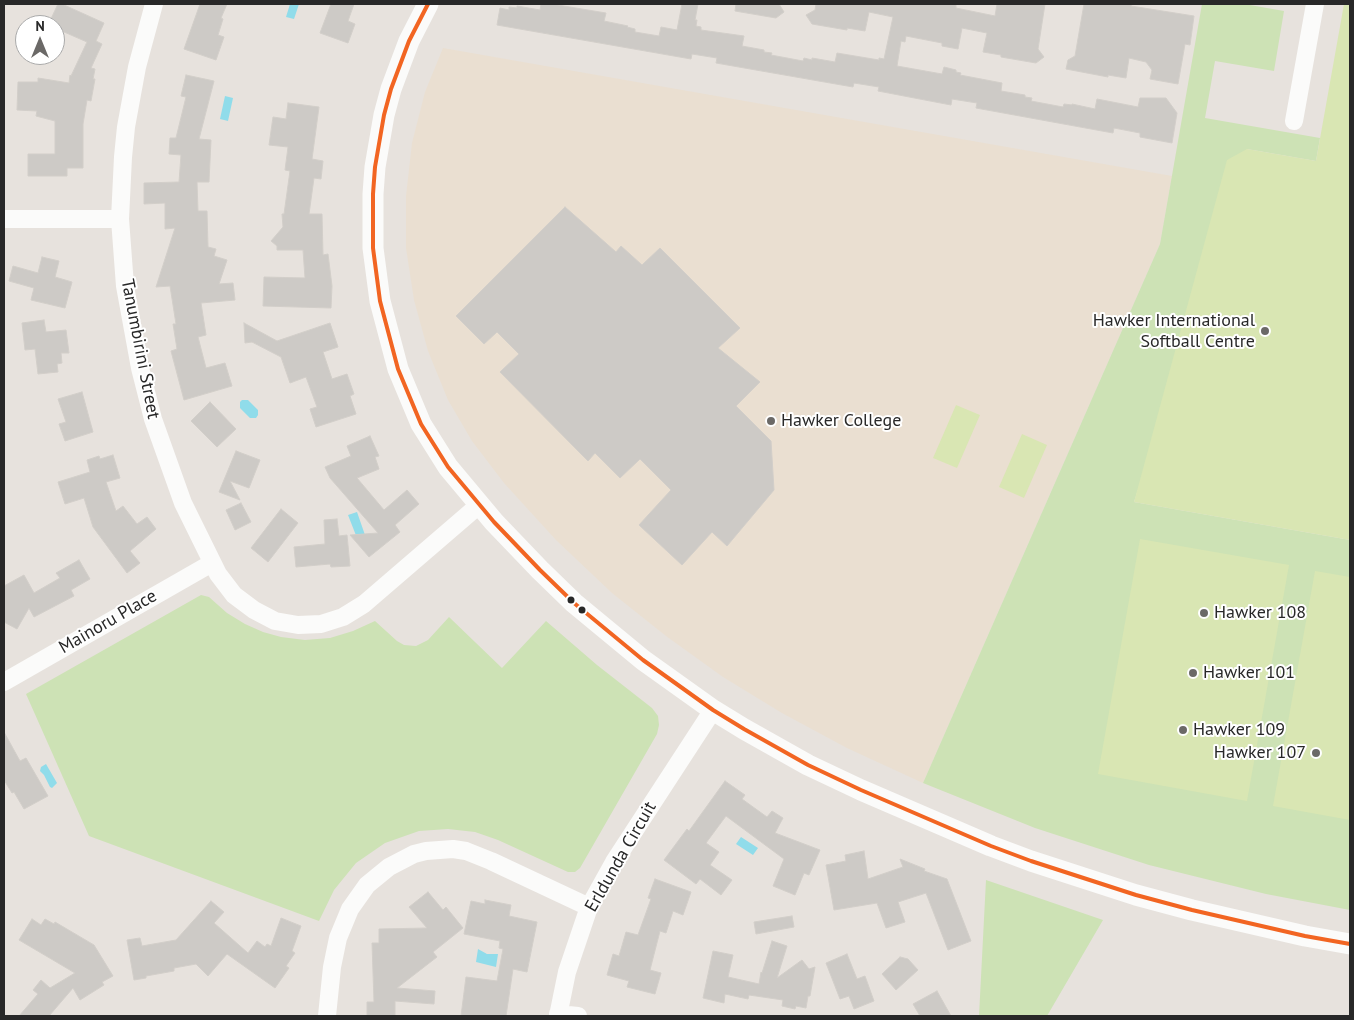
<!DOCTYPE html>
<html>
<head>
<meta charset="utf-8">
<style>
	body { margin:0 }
	#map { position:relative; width:1354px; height:1020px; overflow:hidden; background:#e7e2dd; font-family:"PT Sans",sans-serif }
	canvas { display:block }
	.frame { position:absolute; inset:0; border:5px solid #282828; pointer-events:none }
	.north { position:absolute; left:15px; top:15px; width:50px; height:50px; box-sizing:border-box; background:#fff; border:1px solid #a9a9a9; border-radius:50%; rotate:0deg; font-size:14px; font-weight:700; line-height:20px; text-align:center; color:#282828 }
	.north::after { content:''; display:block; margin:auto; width:18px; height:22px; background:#6b6967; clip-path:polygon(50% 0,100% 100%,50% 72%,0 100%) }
</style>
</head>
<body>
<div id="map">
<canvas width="1354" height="1020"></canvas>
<div class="frame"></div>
<div class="north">N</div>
</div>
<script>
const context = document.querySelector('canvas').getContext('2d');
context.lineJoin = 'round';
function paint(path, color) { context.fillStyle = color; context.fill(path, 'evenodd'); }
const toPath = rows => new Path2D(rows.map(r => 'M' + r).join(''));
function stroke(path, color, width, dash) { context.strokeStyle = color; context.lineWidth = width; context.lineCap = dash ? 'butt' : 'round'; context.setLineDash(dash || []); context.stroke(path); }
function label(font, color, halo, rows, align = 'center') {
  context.font = font + ' "PT Sans",sans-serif'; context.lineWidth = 4; context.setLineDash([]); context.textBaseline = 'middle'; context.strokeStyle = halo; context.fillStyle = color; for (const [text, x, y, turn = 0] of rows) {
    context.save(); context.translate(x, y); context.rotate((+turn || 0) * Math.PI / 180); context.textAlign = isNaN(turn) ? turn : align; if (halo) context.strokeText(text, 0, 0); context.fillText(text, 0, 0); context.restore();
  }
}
const education = toPath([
	[443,48,1172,176,1160,244,923,783,847,748,782,713,723,677,666,636,612,593,556,540,504,483,472,441,448,400,428,351,414,300,406,248,406,196,412,143,425,92]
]);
const green = toPath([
	[1202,4,1244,4,1284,11,1274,71,1215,61,1205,118,1320,138,1316,161,1247,149,1134,502,1350,540,1350,910,1266,894,1149,865,1035,828,923,783,1160,244],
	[201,595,209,597,227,613,245,624,263,632,281,637,305,640,330,638,353,631,375,621,397,641,404,645,416,646,428,640,449,617,502,668,546,621,597,665,652,708,658,716,659,725,657,734,580,868,575,872,568,872,498,840,475,832,448,829,419,831,385,843,356,863,334,890,319,921,89,836,26,694],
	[986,880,1103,920,1047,1016,979,1016]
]);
const pitch = toPath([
	[1344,4,1350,4,1350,540,1134,502,1227,160,1247,149,1316,161],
	[956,405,980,415,957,468,933,458],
	[1022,434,1047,445,1024,498,999,487],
	[1140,539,1289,565,1247,801,1098,774],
	[1315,571,1350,577,1350,820,1273,806]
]);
const water = toPath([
	[290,4,299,4,294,19,286,17],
	[225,96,233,98,228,121,220,119],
	[242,400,248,400,258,410,258,415,256,418,250,418,240,408,240,402],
	[357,512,365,535,357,538,348,515],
	[46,764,57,783,52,788,50,787,44,775,40,771,41,767],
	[741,837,758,848,753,855,736,844],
	[478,949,487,954,498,954,496,967,476,962]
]);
const building = toPath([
	[58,4,62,4,104,23,96,41,102,44,91,68,95,69,93,79,95,79,91,101,87,100,83,124,83,168,67,168,67,176,28,176,28,154,55,154,55,121,36,116,37,111,17,110,18,82,38,82,38,78,69,83,70,75,71,76,87,42,55,28,55,25,48,25,58,4],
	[200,4,227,4,221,18,223,19,218,35,224,37,216,60,184,49,200,4],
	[331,4,354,4,348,21,355,24,348,43,320,33,331,4],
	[541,4,552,4,606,13,604,21,628,26,627,27,635,29,635,32,659,36,661,27,677,30,682,4,698,4,695,20,697,20,696,26,701,27,701,30,744,36,742,46,764,50,764,52,772,53,771,55,803,61,804,58,812,60,812,58,835,62,837,53,879,60,879,58,884,59,893,17,869,12,865,31,847,28,847,30,812,24,806,15,815,10,816,4,956,4,956,8,995,16,997,4,1045,4,1038,49,1044,57,1036,63,1001,57,1001,55,983,52,987,33,962,28,958,49,942,46,942,43,906,36,905,42,901,41,897,66,942,74,944,67,956,70,956,72,961,73,960,75,1002,83,1001,91,1025,95,1025,97,1032,98,1031,101,1063,107,1064,104,1072,105,1072,104,1095,109,1097,99,1138,107,1140,98,1166,98,1177,113,1172,143,1140,137,1140,133,1114,128,1113,133,976,108,977,103,952,99,951,105,878,91,879,87,854,83,853,87,716,63,717,58,692,54,691,59,497,25,500,8,509,10,509,7,517,8,517,6,540,10,541,4],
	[736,4,779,4,784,12,776,18,735,11,736,4],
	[1084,4,1132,4,1131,6,1194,16,1190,45,1185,44,1178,84,1150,79,1152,70,1146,62,1129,58,1126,78,1108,75,1108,77,1066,69,1068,60,1075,56,1084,4],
	[186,75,214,81,199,139,211,140,209,182,197,182,198,211,207,211,208,247,216,249,214,256,227,260,219,284,233,283,235,300,201,303,206,335,198,337,206,368,225,363,232,386,184,400,171,351,177,349,173,324,176,324,170,286,156,287,175,228,165,229,165,203,144,204,144,183,179,182,181,155,169,154,170,138,176,138,186,97,181,96,186,75],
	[288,103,319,107,312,159,323,161,321,179,314,178,309,214,322,214,323,255,328,254,332,286,331,308,263,306,264,277,305,278,303,250,277,250,277,246,271,241,283,227,282,214,284,214,290,171,285,170,288,147,269,145,273,117,286,119,288,103],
	[565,207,616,252,621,246,642,265,660,248,740,328,718,348,760,382,736,406,771,441,774,490,727,546,712,532,682,565,639,525,671,490,640,459,620,478,595,453,588,461,500,372,519,354,497,332,484,344,456,316,565,207],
	[42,257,59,261,55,277,72,282,65,308,31,300,34,288,9,281,13,266,38,273,42,257],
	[44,320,46,332,66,330,69,353,61,353,62,363,57,364,58,372,38,374,35,349,25,350,22,323,44,320],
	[244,323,277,341,330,323,338,347,323,352,332,379,347,374,354,394,350,396,356,414,316,427,310,409,317,407,306,377,290,383,281,357,252,342,245,343,244,323],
	[82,392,93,432,65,441,59,424,66,422,58,399,82,392],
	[210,402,236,429,217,447,191,421,210,402],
	[370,436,379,456,375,457,379,469,357,478,384,510,407,490,419,504,395,525,400,532,369,557,350,535,378,533,330,478,325,467,351,456,347,446,370,436],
	[236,451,260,460,249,488,230,481,240,500,219,492,236,451],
	[113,455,120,478,106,482,116,511,123,506,137,524,147,517,156,529,130,551,140,563,127,573,93,527,84,498,65,504,58,482,90,472,87,460,99,456,100,459,113,455],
	[241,503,251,522,235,530,226,510,241,503],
	[281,509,298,523,268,562,251,548,281,509],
	[337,519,339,536,347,535,350,566,331,567,330,564,296,567,294,547,325,544,324,520,337,519],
	[79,560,90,579,71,590,74,596,34,617,29,608,17,629,4,622,4,586,24,575,34,593,60,578,56,573,79,560],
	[4,732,20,761,26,758,48,796,24,809,14,792,12,793,4,780,4,732],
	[725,781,745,795,742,799,767,817,772,811,783,818,775,833,820,850,809,875,804,873,795,895,773,886,784,859,726,816,706,843,719,852,710,865,732,880,721,895,700,879,696,884,664,860,687,829,689,831,725,781],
	[864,851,868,879,903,867,900,859,925,869,924,871,947,879,971,941,948,950,926,893,898,902,905,922,886,928,877,903,834,910,826,865,846,861,845,855,864,851],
	[655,879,691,892,683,915,673,911,666,933,660,931,650,970,661,973,655,994,627,987,629,981,607,975,613,954,619,956,626,932,638,935,651,899,648,898,655,879],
	[428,892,443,910,446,907,463,928,433,952,437,957,397,988,435,991,434,1004,395,1001,395,1016,367,1016,367,1002,374,1002,372,943,379,943,379,929,427,928,409,907,428,892],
	[485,900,511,905,509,916,537,922,527,972,513,969,506,1016,461,1016,466,977,497,981,503,949,499,948,500,941,464,934,471,901,485,904,485,900],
	[211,901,224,912,214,923,248,953,257,941,265,947,267,944,271,946,281,918,301,926,292,951,295,953,286,966,289,968,275,988,227,954,208,976,196,964,174,968,174,971,146,976,146,978,134,980,127,940,140,938,142,946,176,940,211,901],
	[792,916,794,927,756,934,754,922,792,916],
	[32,919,41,925,45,919,54,924,55,922,94,945,113,976,102,982,104,985,80,1000,73,988,49,1016,19,1016,38,994,33,990,41,980,50,988,75,973,19,940,32,919],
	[772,941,787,946,777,978,802,960,809,969,815,967,810,996,808,996,806,1008,796,1006,795,1009,782,1006,783,1000,749,995,748,999,725,994,724,1003,703,998,713,951,733,955,728,977,759,984,761,972,762,973,772,941],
	[847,954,857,979,865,976,874,1001,854,1009,849,996,840,999,826,963,847,954],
	[900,957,908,959,918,970,896,990,882,974,900,957],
	[937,991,951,1016,920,1016,913,1004,937,991]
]);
const minor = toPath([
	[154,4,137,67,126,127,123,157,120,219,125,286,140,368,153,419,183,503,218,574,234,595,254,610,275,621,298,625,321,624,343,617,364,604,479,505],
	[1294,121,1315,4],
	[4,219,120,219],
	[4,682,212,563],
	[558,1014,578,1016],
	[327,1016,332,967,338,938,350,909,367,885,389,867,414,854,426,851,453,849,466,851,491,861,589,907],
	[558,1016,567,972,589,907,614,862,713,710]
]);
const tertiary = toPath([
	[428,4,409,41,391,89,384,115,375,167,373,194,373,248,380,301,398,369,421,424,448,467,494,522,540,570,574,603,643,660,713,710,744,729,808,765,861,790,991,846,1031,861,1136,895,1192,910,1305,936,1350,944]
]);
const bus1 = toPath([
	[428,4,409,41,391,89,384,115,375,167,373,194,373,248,380,301,398,369,421,424,448,467,494,522,540,570,574,603,643,660,713,710,744,729,808,765,861,790,991,846,1031,861,1136,895,1192,910,1305,936,1350,944]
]);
const markers = [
	[1265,331,5,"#6b6967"],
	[771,421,5,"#6b6967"],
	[571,600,4.5,"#282828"],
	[582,610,4.5,"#282828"],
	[1204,613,5,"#6b6967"],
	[1193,673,5,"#6b6967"],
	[1183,730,5,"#6b6967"],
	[1316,753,5,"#6b6967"]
];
const poiNames = [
	["Hawker International",1255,321,"right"],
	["Softball Centre",1255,342,"right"],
	["Hawker College",781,421],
	["Hawker 108",1214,613],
	["Hawker 101",1203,673],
	["Hawker 109",1193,730],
	["Hawker 107",1306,753,"right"]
];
const streetNames = [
	["Tanumbirini Street",140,349,79],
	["Mainoru Place",108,622,-30],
	["Erldunda Circuit",621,857,-60]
];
paint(education, '#eadfd1');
paint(green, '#cde2b5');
paint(pitch, '#d9e6b3');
paint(water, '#90dcea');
paint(building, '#cdcac6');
stroke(building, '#d2cec9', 1);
stroke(minor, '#fbfbfa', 18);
stroke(tertiary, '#fbfbfa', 21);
stroke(bus1, '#f26522', 4);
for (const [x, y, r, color] of markers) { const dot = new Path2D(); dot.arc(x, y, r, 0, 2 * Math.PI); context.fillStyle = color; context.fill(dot); stroke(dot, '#fff', 2); }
label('18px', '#282828', '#fff', poiNames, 'left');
label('18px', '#282828', '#fff', streetNames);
</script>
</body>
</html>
